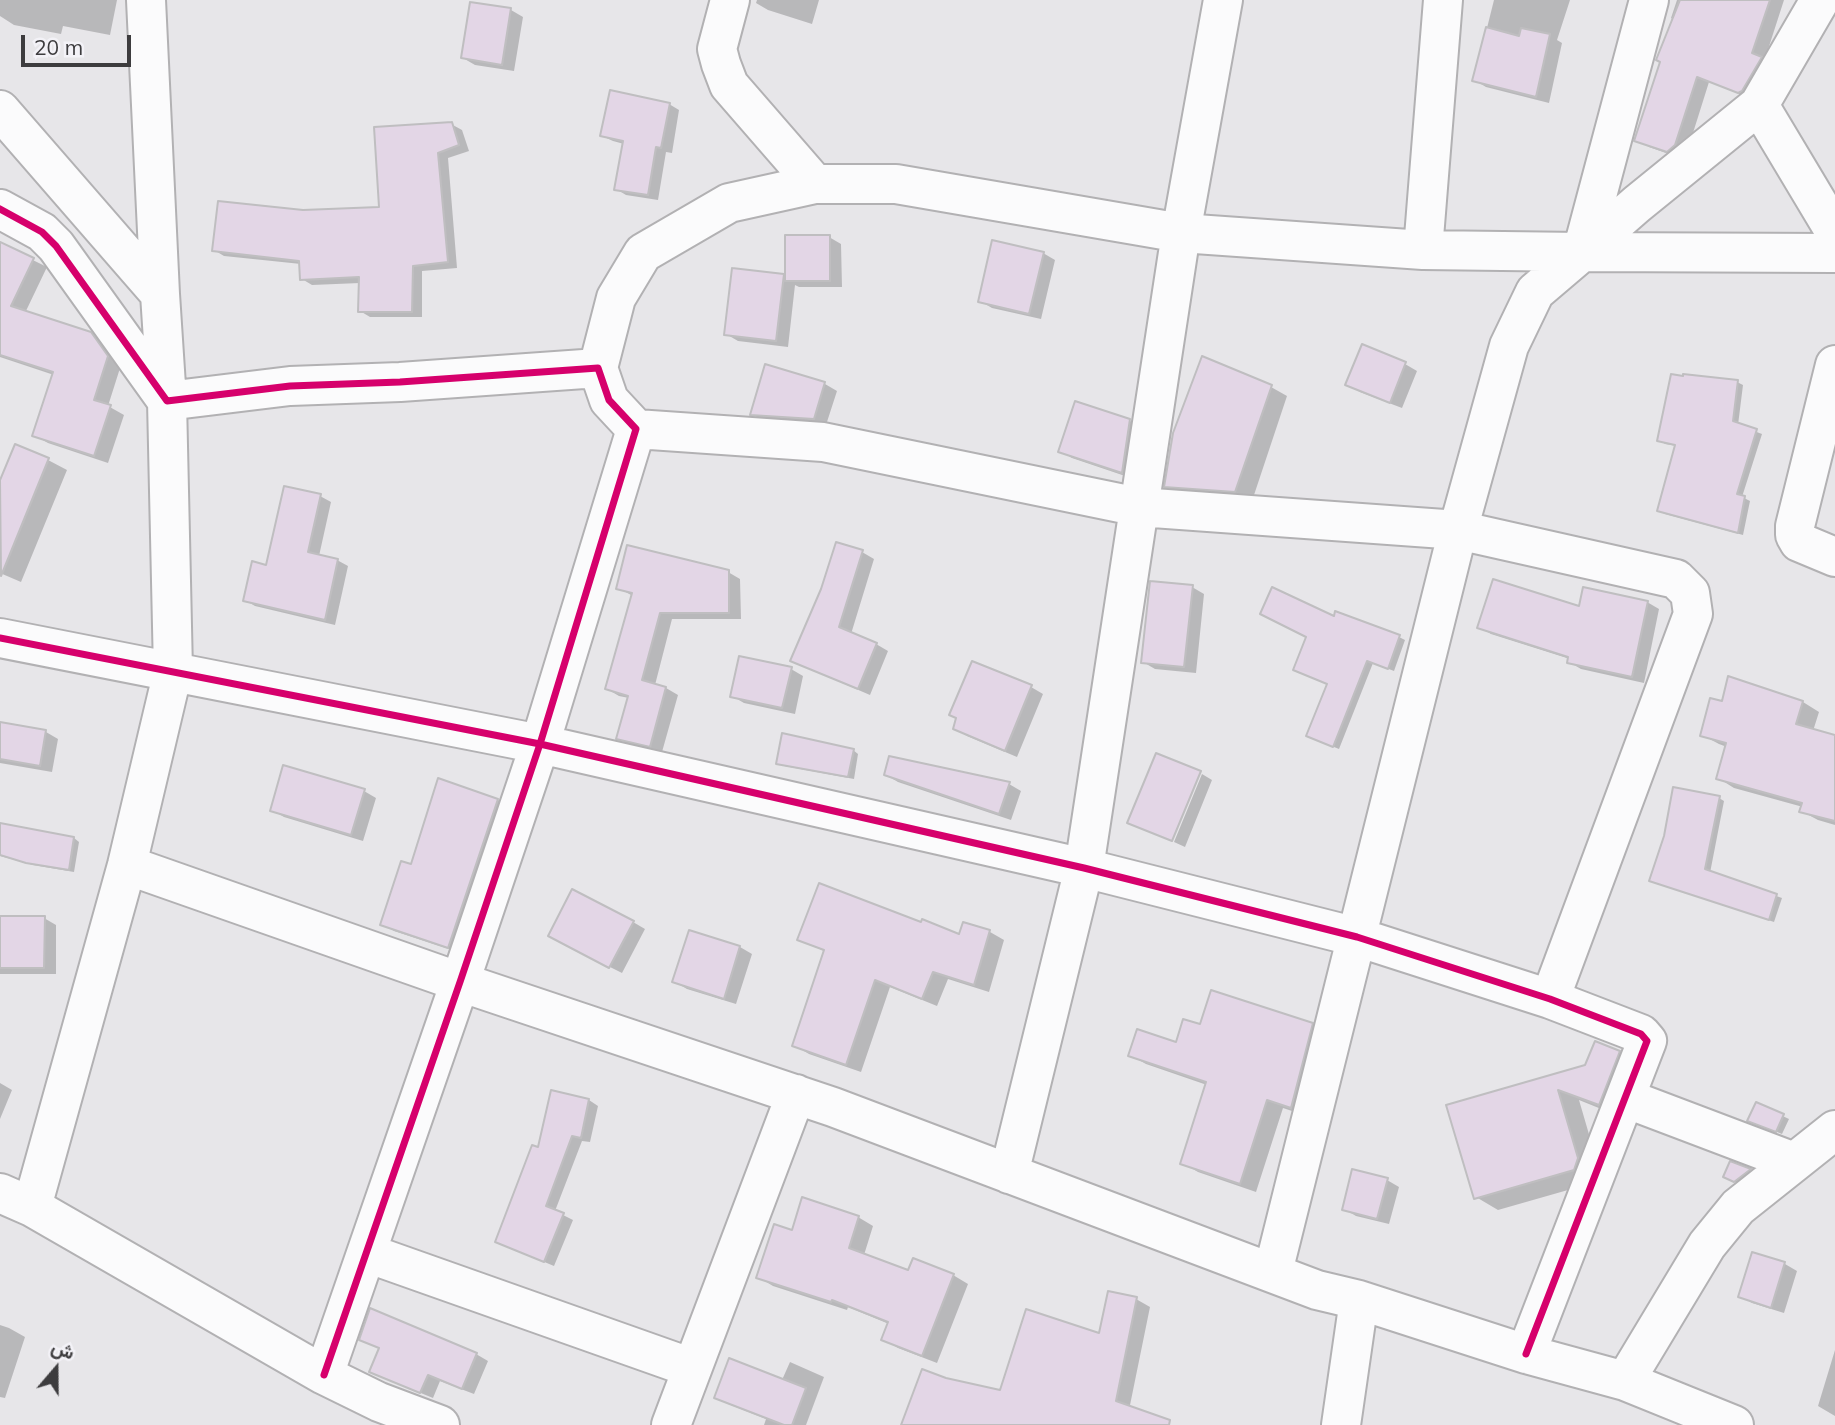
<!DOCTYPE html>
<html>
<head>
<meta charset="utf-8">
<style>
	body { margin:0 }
	#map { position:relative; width:1835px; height:1425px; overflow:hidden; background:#e7e6e9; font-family:Mulish,Vazirmatn,sans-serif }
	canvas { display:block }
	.north { position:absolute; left:21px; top:1334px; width:70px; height:70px; -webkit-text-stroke:5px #f3f2f7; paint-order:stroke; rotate:20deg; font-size:19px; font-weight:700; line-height:28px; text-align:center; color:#3d3c3e }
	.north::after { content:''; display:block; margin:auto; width:24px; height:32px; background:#3d3c3e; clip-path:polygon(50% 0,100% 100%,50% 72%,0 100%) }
	.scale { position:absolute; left:21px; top:35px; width:110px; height:32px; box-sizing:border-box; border:4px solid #3d3c3e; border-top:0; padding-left:9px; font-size:21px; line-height:24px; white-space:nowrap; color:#3d3c3e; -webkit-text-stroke:5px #f3f2f7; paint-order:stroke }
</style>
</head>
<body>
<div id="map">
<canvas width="1835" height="1425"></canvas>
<div class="north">ش</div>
<div class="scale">20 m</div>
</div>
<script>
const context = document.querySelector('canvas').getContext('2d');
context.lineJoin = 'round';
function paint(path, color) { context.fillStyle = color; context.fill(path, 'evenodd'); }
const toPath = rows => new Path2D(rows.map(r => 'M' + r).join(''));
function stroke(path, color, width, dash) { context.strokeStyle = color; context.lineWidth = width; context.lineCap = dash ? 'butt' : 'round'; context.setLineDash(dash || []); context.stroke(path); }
const shadow = toPath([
	[0,0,117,0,110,35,63,26,61,34,14,25,0,16],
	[757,0,819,0,812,24,768,10,756,3],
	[1494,0,1570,0,1557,40,1562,43,1549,103,1486,87,1474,80],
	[1677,0,1784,0,1752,99,1709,82,1687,152,1680,158,1649,147,1637,140,1674,20,1671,18],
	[471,4,511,10,523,17,514,71,475,65,463,58],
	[669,104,679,110,672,153,666,152,658,200,626,195,616,189,624,144,613,141,602,136],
	[451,124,462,130,469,151,448,158,457,268,422,271,422,317,370,317,360,311,360,283,312,285,302,279,301,264,224,256,214,250,303,212,381,208],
	[829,237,841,244,842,287,799,287,795,285,788,347,738,341,726,334,783,276,787,278],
	[0,244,47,267,25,313,90,334,104,342,121,365,108,406,124,415,108,463,48,443,34,435,54,375,0,357],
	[1043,253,1055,260,1041,319,992,308,980,301],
	[1405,364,1417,371,1402,408,1360,392,1348,385],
	[766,366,825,384,837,391,826,425,764,421,752,414],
	[1685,378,1737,382,1743,385,1738,425,1762,434,1742,497,1750,501,1743,535,1665,514,1659,511,1677,446,1665,444,1659,440],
	[1271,387,1287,396,1252,501,1183,496,1166,486],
	[1130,421,1142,428,1134,479,1072,458,1060,451],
	[16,446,48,460,67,470,21,582,0,573,0,485],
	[320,496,331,502,319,556,337,560,348,566,335,625,255,606,245,600,267,567],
	[862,552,874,559,851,634,876,644,888,651,870,695,805,667,793,660],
	[728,572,740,579,741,619,672,619,655,685,666,688,678,695,662,752,630,745,618,738,629,698,619,696,607,689,633,596,618,588],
	[1192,587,1204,594,1196,673,1155,669,1143,662],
	[1647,602,1659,609,1644,683,1581,669,1569,662,1570,659,1491,634,1479,627,1581,608],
	[1335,619,1399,637,1405,640,1394,671,1373,663,1339,749,1314,739,1329,684],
	[791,669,803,676,795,714,744,703,732,696],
	[1031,687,1043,694,1017,757,967,736,955,729],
	[1803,702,1819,712,1813,731,1835,737,1835,825,1818,820,1801,811,1803,807,1734,788,1718,778,1727,747,1719,744,1702,735,1723,703],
	[0,724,46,732,58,739,52,772,0,763],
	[853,750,858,754,854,779,784,766,778,763],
	[1202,774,1212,780,1185,847,1174,842],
	[886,775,1009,784,1021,791,1011,820,898,782],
	[439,780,498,800,510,807,461,953,394,931,382,924,412,866],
	[364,791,376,798,363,841,284,817,272,810],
	[1719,798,1724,801,1710,873,1782,898,1774,922,1651,881],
	[0,825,74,838,79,842,74,872,33,865,0,856],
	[0,918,44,918,56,925,56,974,0,974],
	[633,922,645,929,622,973,562,943],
	[964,924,990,932,1004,940,989,992,948,979,937,1006,890,987,861,1072,809,1054,794,1045,826,952,799,939,960,937],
	[700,935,740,947,752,954,736,1004,687,989,675,982],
	[1312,1024,1328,1033,1307,1116,1283,1108,1256,1192,1198,1172,1183,1163,1207,1085,1146,1064,1130,1055,1177,1044,1201,1026],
	[1619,1052,1641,1065,1621,1117,1579,1100,1600,1172,1596,1182,1498,1210,1476,1197,1449,1106,1587,1066],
	[0,1083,12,1090,0,1119],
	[589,1100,598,1106,590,1142,582,1141,555,1211,573,1220,554,1266,506,1246],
	[1757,1104,1789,1119,1782,1134,1755,1123],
	[1731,1163,1750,1171,1754,1173,1741,1184,1730,1180],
	[1387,1180,1399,1187,1389,1224,1356,1216,1344,1209],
	[858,1217,873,1226,864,1255,909,1272,953,1275,968,1284,937,1363,898,1348,883,1339,889,1324,848,1307,847,1310,773,1286,758,1277,793,1232],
	[1753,1254,1785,1264,1797,1271,1784,1313,1752,1303,1740,1296],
	[1136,1299,1150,1307,1129,1410,1166,1425,903,1425,946,1380,1001,1392,1100,1336],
	[0,1325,9,1328,25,1337,5,1398,0,1397],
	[362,1339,476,1354,488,1361,474,1394,440,1381,433,1398,384,1378,381,1349],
	[1835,1350,1835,1416,1818,1406],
	[790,1362,824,1377,806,1425,764,1425,766,1419,728,1404,716,1397,782,1380]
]);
const building = toPath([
	[1680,0,1770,0,1752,53,1762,57,1742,91,1738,93,1697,77,1675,145,1667,152,1634,141,1660,62,1656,60,1680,0],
	[470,2,511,8,502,65,461,58,470,2],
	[1486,27,1519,36,1521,28,1550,34,1536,97,1472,81,1486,27],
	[610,90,670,103,661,148,656,147,648,195,614,190,623,141,600,136,610,90],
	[452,122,459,145,438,153,448,262,413,266,412,312,358,312,359,277,300,280,299,261,212,251,218,201,303,210,379,207,374,127,452,122],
	[785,235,830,235,830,281,785,281,785,235],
	[992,240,1044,252,1029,314,978,302,992,240],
	[0,242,34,258,11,306,91,332,108,356,94,400,111,405,94,456,32,436,53,372,0,355,0,242],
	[732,268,784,274,776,341,724,335,732,268],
	[1362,344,1406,362,1390,403,1345,385,1362,344],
	[1202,356,1272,385,1235,492,1164,487,1173,433,1202,356],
	[765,364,825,382,814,419,750,415,765,364],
	[1671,374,1683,376,1683,374,1738,380,1733,421,1757,429,1737,494,1745,496,1738,533,1657,511,1675,445,1657,441,1671,374],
	[1075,401,1130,419,1122,473,1058,452,1075,401],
	[15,444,49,458,1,576,0,480,15,444],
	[284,486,321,494,308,552,338,559,325,620,243,601,252,561,266,565,284,486],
	[836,542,863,550,839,627,877,643,858,689,790,661,821,589,836,542],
	[627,545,729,570,729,613,660,613,642,680,666,687,650,747,616,739,628,696,605,689,632,593,616,589,627,545],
	[1493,579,1579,606,1583,587,1648,601,1632,677,1567,663,1568,657,1477,628,1493,579],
	[1150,581,1193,585,1184,667,1141,663,1150,581],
	[1272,587,1334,616,1335,611,1400,635,1388,669,1367,661,1333,747,1306,736,1327,684,1293,670,1306,637,1260,614,1272,587],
	[739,656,792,667,782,708,730,697,739,656],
	[972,661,1032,685,1005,751,953,729,956,718,949,715,972,661],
	[1728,676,1803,701,1796,724,1835,735,1835,821,1799,812,1802,803,1716,779,1726,743,1700,736,1710,698,1722,701,1728,676],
	[0,722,46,730,40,766,0,759,0,722],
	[782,733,854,749,848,777,776,764,782,733],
	[1156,753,1201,771,1172,841,1127,823,1156,753],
	[889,756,1010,782,999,814,884,775,889,756],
	[283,765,365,789,351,835,270,811,283,765],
	[438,778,498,799,448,948,380,925,401,861,411,864,438,778],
	[1673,787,1720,796,1705,869,1777,894,1769,920,1649,881,1664,836,1673,787],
	[0,823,74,837,69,870,26,863,0,855,0,823],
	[819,883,921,922,922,919,959,934,963,922,990,930,974,985,933,972,922,999,875,980,846,1065,792,1046,824,950,797,940,819,883],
	[572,889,634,921,609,968,548,936,572,889],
	[0,916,45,916,44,968,0,968,0,916],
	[689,930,740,946,724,999,672,982,689,930],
	[1211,990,1313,1023,1291,1108,1267,1100,1240,1184,1180,1164,1206,1082,1128,1056,1137,1029,1176,1042,1183,1019,1200,1024,1211,990],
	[1595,1041,1620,1051,1599,1105,1558,1090,1578,1158,1574,1170,1474,1199,1446,1105,1585,1065,1595,1041],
	[551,1090,589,1099,581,1138,572,1136,546,1206,564,1213,544,1262,495,1242,532,1145,538,1147,551,1090],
	[1756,1102,1784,1114,1776,1132,1747,1121,1756,1102],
	[1730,1161,1751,1169,1734,1182,1723,1177,1730,1161],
	[1352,1169,1388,1178,1377,1219,1342,1210,1352,1169],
	[802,1197,859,1216,849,1248,908,1270,913,1258,954,1274,922,1356,881,1340,888,1322,832,1300,831,1302,756,1278,774,1224,792,1230,802,1197],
	[1752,1252,1785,1262,1771,1308,1738,1297,1752,1252],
	[1108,1291,1137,1297,1116,1401,1170,1420,1169,1425,901,1425,922,1369,946,1378,1000,1390,1026,1309,1099,1333,1108,1291],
	[370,1308,477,1353,462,1389,428,1375,420,1393,369,1372,379,1348,359,1340,370,1308],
	[729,1358,806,1388,792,1425,784,1425,714,1398,729,1358]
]);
const street = toPath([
	[730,0,717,49,721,64,729,85,815,184],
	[1820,0,1759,105,1835,232],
	[0,110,160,294],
	[0,209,42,232,56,246,167,401,290,386,400,382,598,368,609,400,636,429,540,744,460,982,324,1375],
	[1423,250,1443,0],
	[1582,252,1835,253],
	[1835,365,1795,526,1795,535,1799,542,1835,557],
	[598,368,616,298,643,253,729,203,815,184,896,184,1181,233,1423,250,1582,252,1637,204,1759,105],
	[636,429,823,442,1139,507,1458,530,1676,579,1690,593,1693,614,1550,999],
	[0,638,540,744,1084,868,1357,937,1550,999,1641,1034,1647,1041,1526,1354],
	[127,865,460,982,833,1107,1317,1290,1359,1300,1526,1354,1625,1381,1734,1425],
	[1625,1098,1794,1162],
	[1009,1174,1084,868,1181,233,1223,0],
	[0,1193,32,1207,324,1375,379,1402,440,1425],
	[32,1207,127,865,173,671,167,401,160,294,146,0],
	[367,1253,692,1368],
	[1273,1272,1458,530,1509,346,1535,292,1582,252,1649,0],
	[1625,1381,1707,1245,1738,1207,1835,1130],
	[671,1425,796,1094],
	[1341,1425,1359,1300]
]);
const cycleway = toPath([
	[0,209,42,232,56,246,167,401,290,386,400,382,598,368,609,400,636,429,540,744,460,982,324,1375],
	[0,638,540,744,1084,868,1357,937,1550,999,1641,1034,1647,1041,1526,1354]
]);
paint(shadow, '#0003');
paint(building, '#e3d6e6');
stroke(building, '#bfbec0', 2);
stroke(street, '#b2b1b3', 42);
stroke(street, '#fbfbfc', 38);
stroke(cycleway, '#d6006c', 7);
</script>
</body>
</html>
